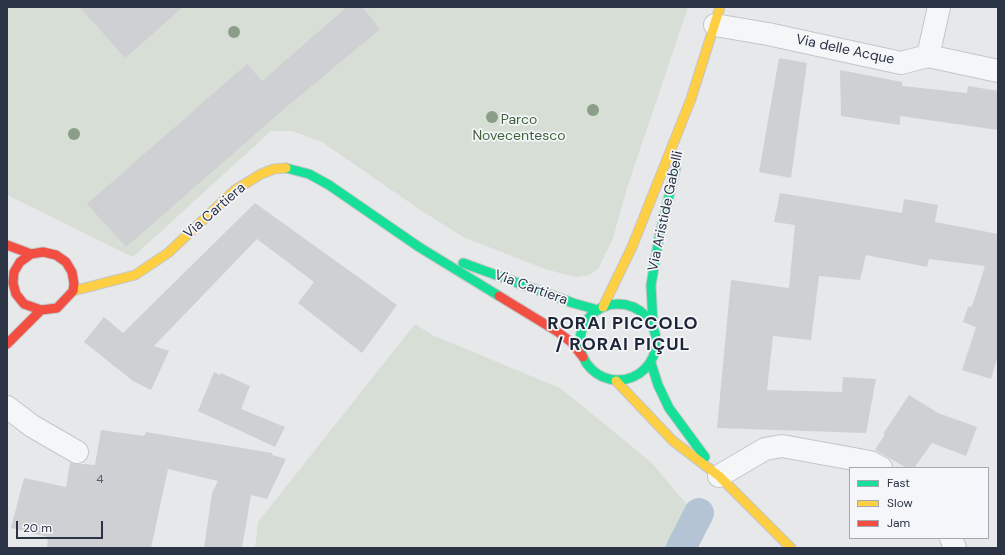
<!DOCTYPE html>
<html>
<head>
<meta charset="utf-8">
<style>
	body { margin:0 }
	#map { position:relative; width:1005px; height:555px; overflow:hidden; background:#e6e8ea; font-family:"DM Sans",sans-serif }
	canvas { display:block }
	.frame { position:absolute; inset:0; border:8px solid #2b3445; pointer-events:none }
	.legend { position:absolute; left:849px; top:467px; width:140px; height:72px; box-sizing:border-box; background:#f4f6f9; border:1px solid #a4a8b1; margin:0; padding:5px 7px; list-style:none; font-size:12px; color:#2b3445 }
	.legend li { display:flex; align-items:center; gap:8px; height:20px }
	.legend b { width:20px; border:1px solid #a4a8b1 }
	.scale { position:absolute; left:16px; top:521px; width:87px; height:18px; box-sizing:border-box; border:2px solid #2b3445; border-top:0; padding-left:5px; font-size:12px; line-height:14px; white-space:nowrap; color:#2b3445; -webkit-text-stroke:3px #f4f6f9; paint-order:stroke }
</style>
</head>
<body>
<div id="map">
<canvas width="1005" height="555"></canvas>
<div class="frame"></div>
<ul class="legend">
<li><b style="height:5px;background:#16e098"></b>Fast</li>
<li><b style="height:5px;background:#ffcf43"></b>Slow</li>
<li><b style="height:5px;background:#f24e42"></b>Jam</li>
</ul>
<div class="scale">20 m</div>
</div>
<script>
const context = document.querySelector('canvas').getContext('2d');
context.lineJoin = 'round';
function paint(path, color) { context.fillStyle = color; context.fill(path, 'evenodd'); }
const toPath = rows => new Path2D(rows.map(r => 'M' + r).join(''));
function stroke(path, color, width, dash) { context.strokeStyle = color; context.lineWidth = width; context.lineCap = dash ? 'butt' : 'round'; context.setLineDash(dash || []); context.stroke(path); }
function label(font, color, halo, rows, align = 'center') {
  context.font = font + ' "DM Sans",sans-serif'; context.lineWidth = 3.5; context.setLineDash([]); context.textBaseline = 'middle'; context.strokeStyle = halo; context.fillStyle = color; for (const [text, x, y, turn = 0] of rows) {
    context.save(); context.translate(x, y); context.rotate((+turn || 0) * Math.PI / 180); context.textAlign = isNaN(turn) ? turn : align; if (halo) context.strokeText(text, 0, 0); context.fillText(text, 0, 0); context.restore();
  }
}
const green = toPath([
	[7,7,688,7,627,188,613,238,598,269,589,275,575,277,545,269,463,237,419,209,322,142,292,131,271,131,133,257,7,195],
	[415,324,432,335,560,388,651,462,689,507,668,548,255,548,258,522]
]);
const canal = toPath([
	[681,548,699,513]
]);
const building = toPath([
	[80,7,183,7,125,58],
	[347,7,362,7,380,29,284,109,126,247,87,204,247,64,262,81],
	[779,58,807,63,791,178,759,172],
	[840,70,902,82,902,86,967,93,968,86,998,91,998,130,900,116,900,125,841,116],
	[780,193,902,213,904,199,938,205,935,222,998,234,998,355,991,379,962,370,976,327,963,322,968,307,972,306,985,266,929,259,927,267,866,255,860,280,819,276,811,340,773,336,767,390,842,392,843,377,876,379,866,433,717,428,731,280,789,288,795,225,774,222],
	[255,203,397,305,362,353,298,303,314,282,257,239,154,346,169,351,151,390,133,381,84,342,104,317,123,333],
	[214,372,220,375,221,373,250,386,241,409,285,427,275,447,198,411],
	[909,395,938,413,977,427,966,456,932,443,914,468,907,468,875,450,885,434,883,434],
	[101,430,144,436,146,432,272,453,272,455,286,459,267,499,251,495,242,548,204,548,212,493,218,481,168,469,151,548,47,548,48,537,11,528,24,478,66,487,70,463,95,465]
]);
const street = toPath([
	[715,25,768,34,901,63,928,56,998,71],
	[928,56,939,7],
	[7,407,32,426,77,452],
	[719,476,765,449,782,446,870,462,881,468],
	[951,538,955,548]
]);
const fast = toPath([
	[286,168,309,174,329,185,419,247,499,296],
	[463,263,573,303,598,310],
	'580 342a38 38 0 1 1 76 0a38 38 0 1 1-76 0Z',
	[653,325,651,285,659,238,676,167],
	[651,363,658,385,669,408,705,457]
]);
const slow = toPath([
	[73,291,135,275,168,253,235,190,261,174,274,169,286,168],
	[603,307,632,247,691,99,720,7],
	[616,381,673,441,719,476,791,548]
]);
const jam = toPath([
	[7,245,31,254],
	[43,252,56,255,66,262,72,272,74,284,73,291,57,308,41,310,24,304,16,294,13,283,14,272,20,262,31,254,43,252],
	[499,296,558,332,571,342,583,357],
	[7,344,41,310]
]);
const trees = [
	[234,32],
	[593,110],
	[492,117],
	[74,134]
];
const numberNames = [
	["4",100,480]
];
const streetNames = [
	["Via delle Acque",845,50,12],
	["Via Cartiera",215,211,-41],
	["Via Aristide Gabelli",666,211,-78],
	["Via Cartiera",531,288,20]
];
const parkNames = [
	["Parco",519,120],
	["Novecentesco",519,136]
];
const districtNames = [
	["RORAI PICCOLO",623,324],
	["/ RORAI PIÇUL",623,345]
];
paint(green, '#d6ded6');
stroke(canal, '#b4c4d5', 30);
paint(building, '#ced0d3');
stroke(street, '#c4c6c8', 24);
stroke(fast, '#c4c6c8', 11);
stroke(slow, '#c4c6c8', 11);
stroke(jam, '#c4c6c8', 11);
stroke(street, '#f5f6f7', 22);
stroke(fast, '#16e098', 9);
stroke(slow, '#ffcf43', 9);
stroke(jam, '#f24e42', 9);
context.fillStyle = '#8a9e88';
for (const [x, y] of trees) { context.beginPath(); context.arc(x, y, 6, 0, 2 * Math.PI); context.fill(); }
label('12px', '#545c69', null, numberNames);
label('14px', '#2b3445', '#f4f6f9', streetNames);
label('14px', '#3f6138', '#f4f6f9', parkNames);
context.letterSpacing = '1px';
label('bold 18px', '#1d2536', '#f4f6f9', districtNames);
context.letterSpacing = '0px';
</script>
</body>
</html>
